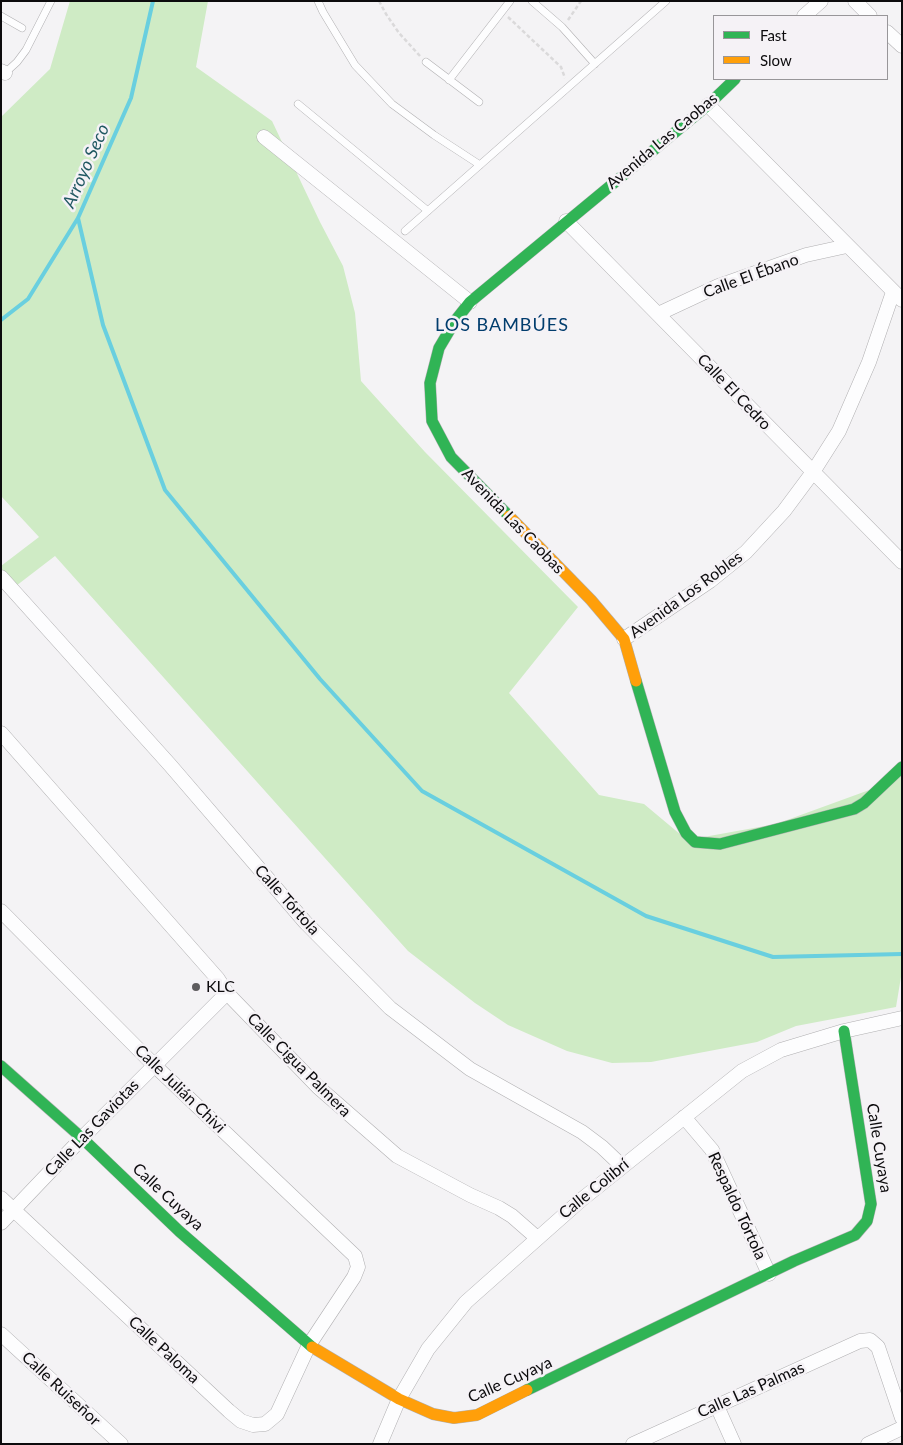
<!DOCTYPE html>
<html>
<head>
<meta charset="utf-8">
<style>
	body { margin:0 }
	#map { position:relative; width:903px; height:1445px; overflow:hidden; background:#f4f3f5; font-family:Lato,sans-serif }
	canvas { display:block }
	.frame { position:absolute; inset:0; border:2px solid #0c0b0d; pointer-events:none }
	.legend { position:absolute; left:713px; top:15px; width:175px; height:65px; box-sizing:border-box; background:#f5f2f6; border:1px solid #989699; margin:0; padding:6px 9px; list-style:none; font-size:15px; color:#0c0b0d }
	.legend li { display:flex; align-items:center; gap:10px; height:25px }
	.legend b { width:25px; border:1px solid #989699 }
</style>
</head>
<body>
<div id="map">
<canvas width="903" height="1445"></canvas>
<div class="frame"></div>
<ul class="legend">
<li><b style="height:6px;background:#30b455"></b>Fast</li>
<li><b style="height:6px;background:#ff9f0a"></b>Slow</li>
</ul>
</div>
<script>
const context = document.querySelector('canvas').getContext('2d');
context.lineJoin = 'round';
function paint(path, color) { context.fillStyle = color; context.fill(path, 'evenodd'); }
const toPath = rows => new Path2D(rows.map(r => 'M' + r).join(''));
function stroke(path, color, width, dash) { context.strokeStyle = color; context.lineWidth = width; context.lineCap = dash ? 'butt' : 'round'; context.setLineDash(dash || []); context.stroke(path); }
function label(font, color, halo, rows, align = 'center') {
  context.font = font + ' Lato,sans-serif'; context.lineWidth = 5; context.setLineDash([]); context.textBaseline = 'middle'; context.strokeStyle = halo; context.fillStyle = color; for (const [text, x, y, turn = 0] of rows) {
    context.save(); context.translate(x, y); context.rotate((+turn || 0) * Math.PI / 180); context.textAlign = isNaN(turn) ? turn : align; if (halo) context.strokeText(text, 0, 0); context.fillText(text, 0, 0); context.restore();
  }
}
const green = toPath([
	[70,1,208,1,196,67,272,121,320,222,343,266,355,313,361,381,425,452,578,607,509,693,599,795,644,804,687,840,776,824,883,785,902,769,902,971,896,1007,796,1026,757,1042,651,1062,612,1063,567,1051,508,1025,475,1003,408,951,55,556,12,589,1,577,1,566,39,537,1,496,1,117,50,69]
]);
const stream = toPath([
	[78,218,103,325,165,490,320,679,422,791,646,916,773,957,902,954],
	[1,320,28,299,78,218,131,98,153,1]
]);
const path = toPath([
	[379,1,386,14,399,33,420,56],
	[508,17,561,67,565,78],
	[568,20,581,1]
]);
const lane = toPath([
	[318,1,323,12,355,65,392,104,434,135,480,165],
	[532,1,562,27,595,64],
	[1,16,22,28],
	[426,62,479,102],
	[5,73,17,62,26,50,51,1],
	[449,80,510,1],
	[298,104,428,211],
	[405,231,666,1]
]);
const street = toPath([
	[855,1,870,16],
	[804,16,821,1],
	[887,32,902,46],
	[1,71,5,73],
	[708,105,902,300],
	[264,137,470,302],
	[566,221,902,562],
	[658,314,718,286,806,255,847,246],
	[1,577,170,765,305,922,390,1008,470,1069,582,1132,602,1147,622,1166],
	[624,639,710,581,746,552,784,511,813,472,839,431,869,362,893,292],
	[1,733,218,979,227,993,318,1087,397,1156,470,1195,499,1208,512,1216,536,1237],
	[1,911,154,1065,355,1256,358,1267,354,1277,309,1345,277,1414,265,1424,253,1425,241,1421,229,1411,1,1198],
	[684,1117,712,1150,769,1274],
	[1,1223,82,1138,227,993],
	[1,1334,121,1444],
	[717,1406,734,1444],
	[380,1444,399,1399,428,1349,466,1302,581,1200,742,1071,781,1050,844,1031,902,1018],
	[633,1444,860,1341,870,1340,878,1347,902,1418],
	[868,1444,902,1428]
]);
const fast = toPath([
	[509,516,451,457,432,421,430,383,439,348,455,321,470,302,708,105,735,79],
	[636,681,675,812,686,833,695,842,720,844,854,809,864,803,902,767],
	[1,1066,82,1138,179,1231,312,1347],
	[527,1390,794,1261,855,1235,867,1221,871,1204,844,1031]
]);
const slow = toPath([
	[509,516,591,600,624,639,636,681],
	[312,1347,399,1399,433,1414,454,1418,477,1415,527,1390]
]);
const markers = [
	[196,987,5,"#5d5c5e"]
];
const streetNames = [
	["Avenida Las Caobas",662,141,-40],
	["Calle El Ébano",751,276,-20],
	["Calle El Cedro",734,392,46],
	["Avenida Las Caobas",513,521,46],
	["Avenida Los Robles",686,595,-36],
	["Calle Tórtola",287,900,48],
	["Calle Cigua Palmera",299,1065,45],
	["Calle Julián Chivi",180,1089,44],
	["Calle Las Gaviotas",92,1128,-46],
	["Calle Cuyaya",879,1148,81],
	["Calle Colibrí",594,1189,-39],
	["Calle Cuyaya",168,1197,43],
	["Respaldo Tórtola",737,1206,65],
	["Calle Paloma",164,1350,43],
	["Calle Cuyaya",510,1380,-24],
	["Calle Ruiseñor",61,1389,43],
	["Calle Las Palmas",751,1390,-24]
];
const poiNames = [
	["KLC",206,987]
];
const waterNames = [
	["Arroyo Seco",86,166,-66]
];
const neighbourhoodNames = [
	["LOS BAMBÚES",502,325]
];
paint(green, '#cfebc5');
stroke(stream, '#69cfdf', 4);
stroke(lane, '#b0afb1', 8);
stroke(street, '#b0afb1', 15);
stroke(fast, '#b0afb1', 12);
stroke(slow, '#b0afb1', 12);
stroke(path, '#dad9da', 2.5, [4, 2.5]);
stroke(lane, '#fdfdfe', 7);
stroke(street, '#fdfdfe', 14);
stroke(fast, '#30b455', 11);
stroke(slow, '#ff9f0a', 11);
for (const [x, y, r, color] of markers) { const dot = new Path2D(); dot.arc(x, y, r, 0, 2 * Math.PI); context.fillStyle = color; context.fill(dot); stroke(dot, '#f5f2f6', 2); }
label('16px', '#0c0b0d', '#f5f2f6', streetNames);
label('16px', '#0c0b0d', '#f5f2f6', poiNames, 'left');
label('italic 18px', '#225963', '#f5f2f6', waterNames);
context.letterSpacing = '1px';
label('18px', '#013d6d', '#f5f2f6', neighbourhoodNames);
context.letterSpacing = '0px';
</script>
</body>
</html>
